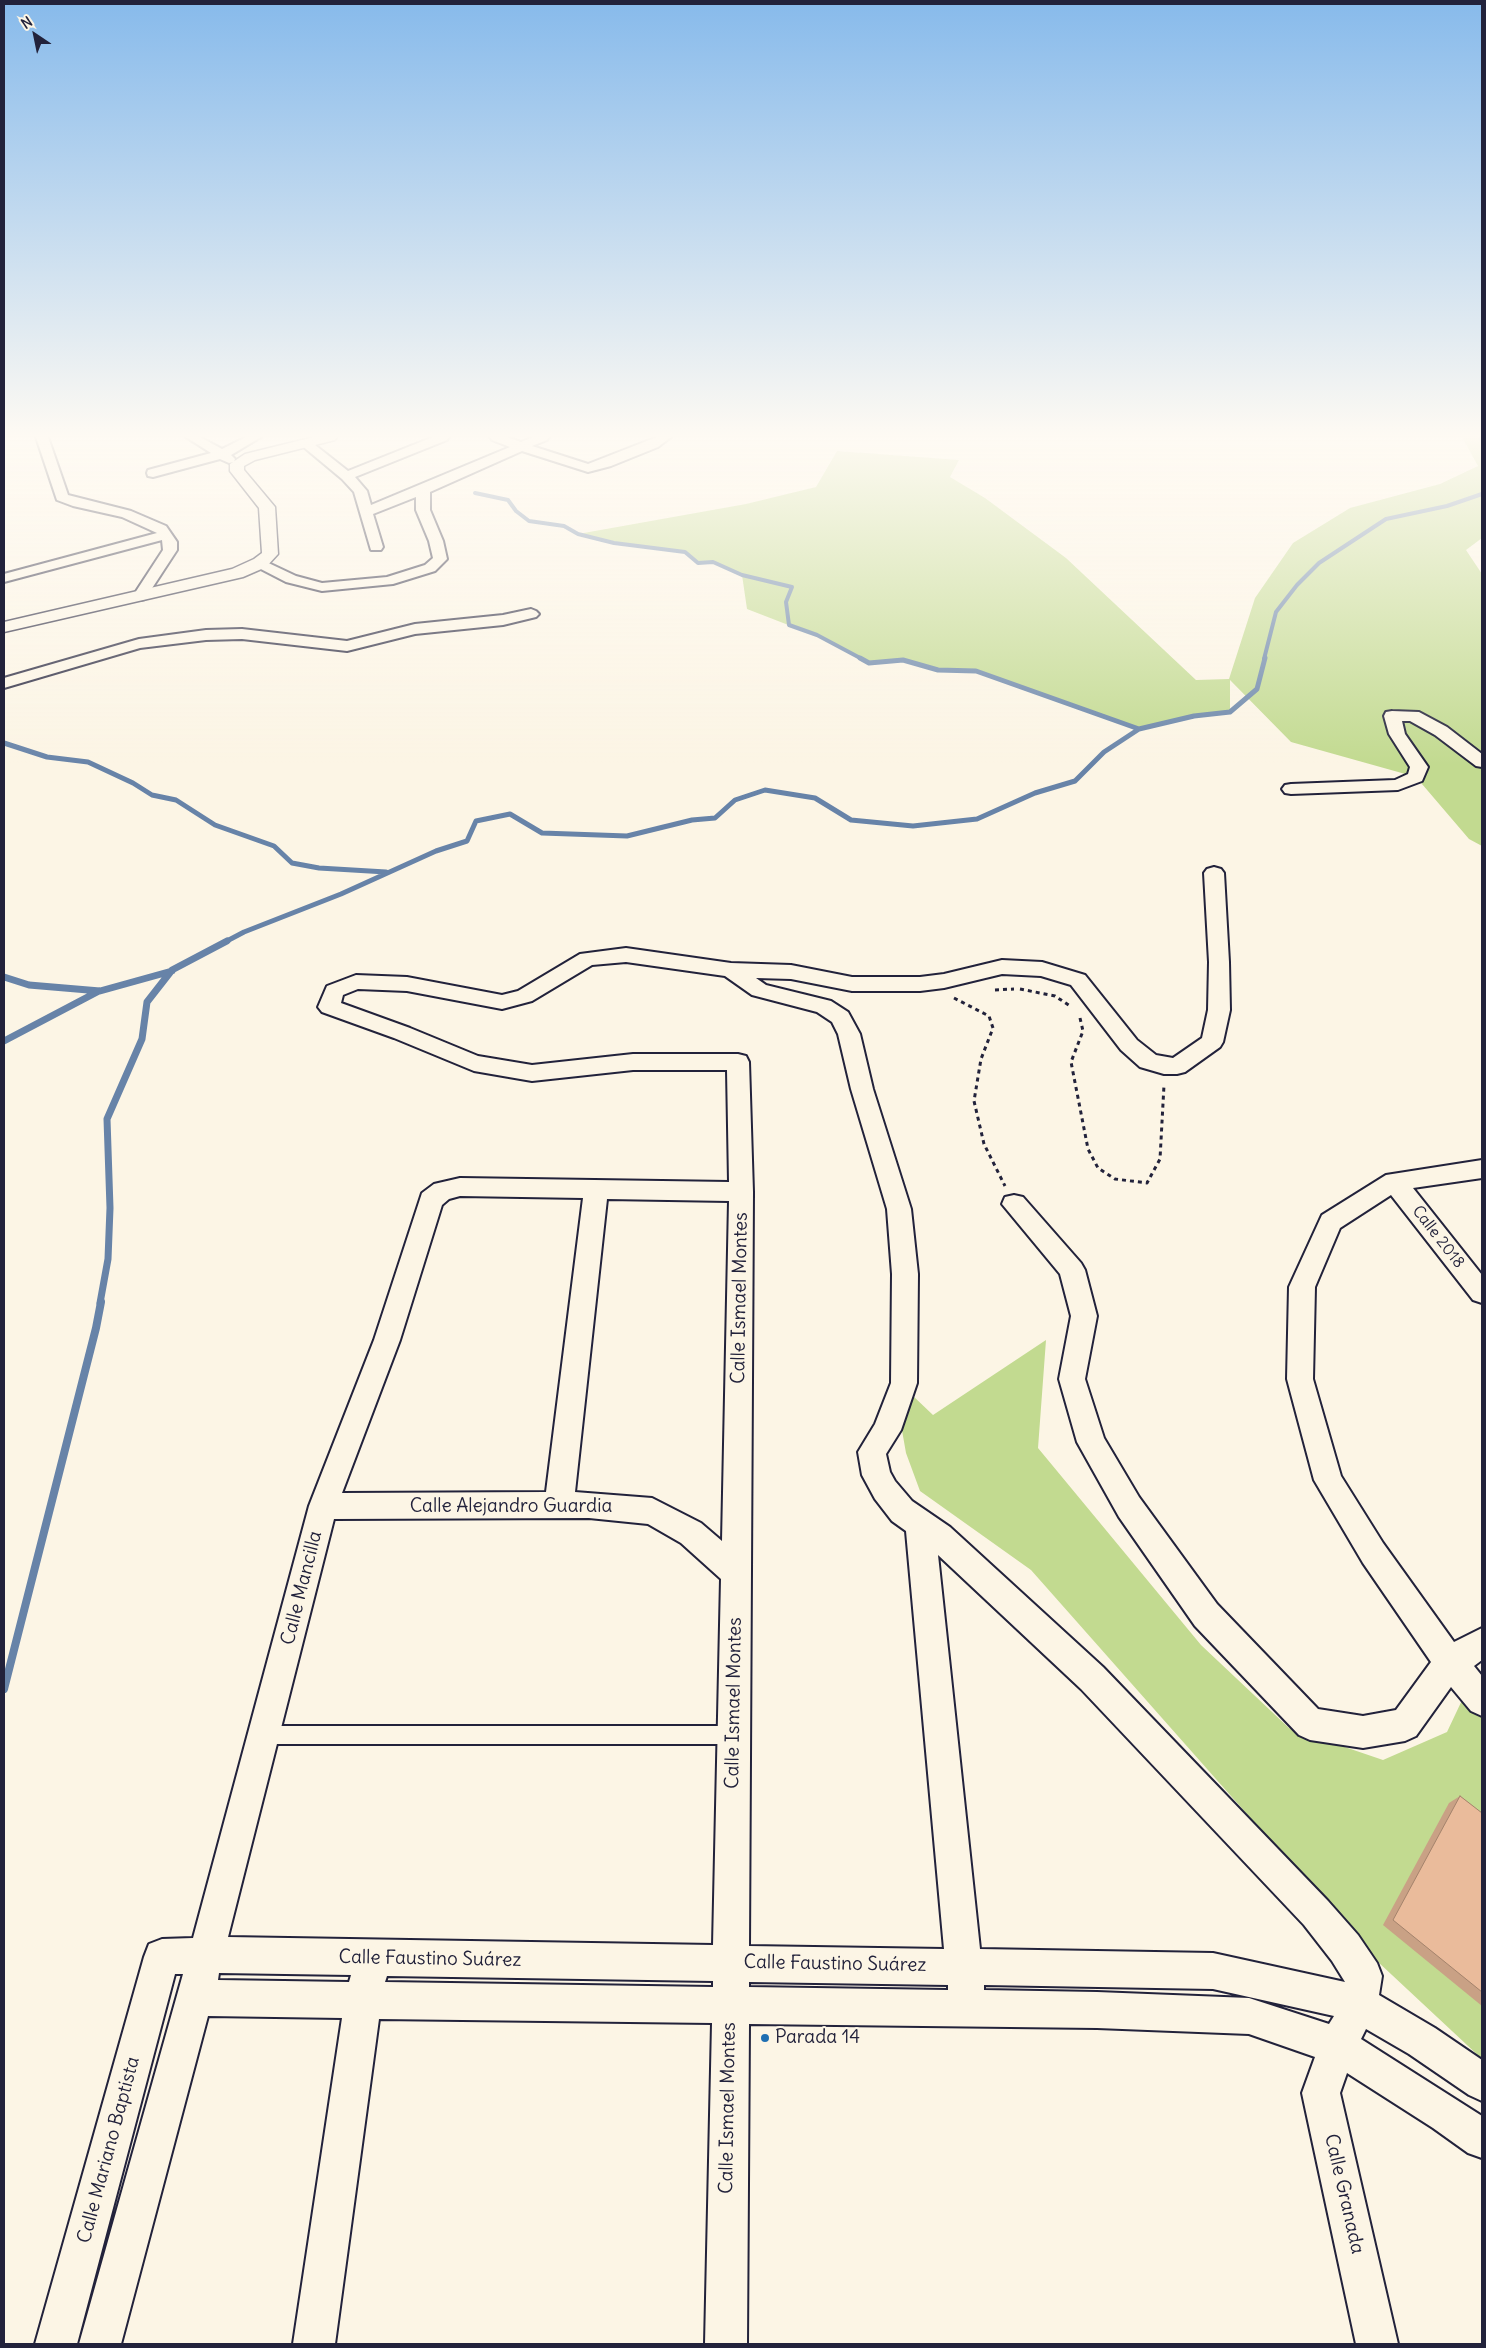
<!DOCTYPE html>
<html>
<head>
<meta charset="utf-8">
<style>
	body { margin:0 }
	#map { position:relative; width:1486px; height:2348px; overflow:hidden; background:#fcf5e5; font-family:Delius,sans-serif }
	canvas { display:block }
	.frame { position:absolute; inset:0; border:5px solid #22223b; pointer-events:none }
	.north { position:absolute; left:10px; top:10px; width:50px; height:50px; -webkit-text-stroke:4px #fcf5e5; paint-order:stroke; rotate:326deg; font-size:14px; font-weight:700; line-height:20px; text-align:center; color:#22223b }
	.north::after { content:''; display:block; margin:auto; width:18px; height:22px; background:#22223b; clip-path:polygon(50% 0,100% 100%,50% 72%,0 100%) }
</style>
</head>
<body>
<div id="map">
<canvas width="1486" height="2348"></canvas>
<div class="frame"></div>
<div class="north">N</div>
</div>
<script>
const context = document.querySelector('canvas').getContext('2d');
context.lineJoin = 'round';
function paint(path, color) { context.fillStyle = color; context.fill(path, 'evenodd'); }
const toPath = rows => new Path2D(rows.map(r => 'M' + r).join(''));
function stroke(path, color, width, dash) { context.strokeStyle = color; context.lineWidth = width; context.lineCap = dash ? 'butt' : 'round'; context.setLineDash(dash || []); context.stroke(path); }
function label(font, color, halo, rows, align = 'center') {
  context.font = font + ' Delius,sans-serif'; context.lineWidth = 4; context.setLineDash([]); context.textBaseline = 'middle'; context.strokeStyle = halo; context.fillStyle = color; for (const [text, x, y, turn = 0] of rows) {
    context.save(); context.translate(x, y); context.rotate((+turn || 0) * Math.PI / 180); context.textAlign = isNaN(turn) ? turn : align; if (halo) context.strokeText(text, 0, 0); context.fillText(text, 0, 0); context.restore();
  }
}
const green = toPath([
	[1462,437,1482,437,1482,538,1466,550,1482,574,1482,846,1469,839,1416,777,1291,742,1230,680,1230,712,1194,716,1139,729,977,671,938,670,903,660,869,663,827,640,747,609,742,575,713,562,698,563,685,552,614,543,578,534,746,504,816,487,837,451,959,460,950,477,985,498,1066,558,1196,680,1229,679,1255,598,1293,543,1350,508,1440,484,1478,466],
	[1046,1340,1038,1448,1201,1645,1289,1728,1383,1760,1447,1732,1464,1696,1482,1718,1482,2059,1377,1961,1031,1570,920,1491,906,1453,900,1419,912,1395,933,1415]
]);
const streamFar3 = toPath([
	[1480,437,1482,441],
	[475,493,508,500,516,511,529,521,564,526,578,534,614,543,685,552,698,563,713,562,742,575,792,587,786,602,789,625,817,635,862,659],
	[1264,659,1276,612,1297,585,1319,563,1386,519,1447,506,1482,494]
]);
const streamFar2 = toPath([
	[860,658,869,663,903,660,938,670,976,671,1139,729],
	[4,743,47,757,88,762,133,783,152,795,176,800,215,825,274,846,292,863,319,868,386,872],
	[225,942,244,932,341,894,436,851,467,841,476,821,510,814,542,833,627,836,692,820,715,818,735,800,765,790,815,798,851,820,913,826,977,819,1035,793,1075,781,1104,752,1139,729,1194,716,1230,712,1257,689,1265,658]
]);
const streamFar1 = toPath([
	[4,977,29,985,100,991,172,971],
	[4,1041,99,991],
	[100,1303,108,1259,110,1208,107,1119,142,1039,147,1002,172,970,227,941]
]);
const stream = toPath([
	[4,1689,96,1328,101,1302]
]);
const path = toPath([
	[1020,989,1055,996,1070,1006],
	[995,990,1014,989],
	[954,998,989,1016,993,1028,981,1059,974,1101,984,1144,1005,1186],
	[1080,1018,1083,1031,1071,1062,1088,1149,1098,1168,1115,1179,1147,1183,1160,1159,1164,1085]
]);
const lane = toPath([
	[264,1726,734,1726,740,1729,743,1735,740,1741,734,1744,264,1744,258,1741,255,1735,258,1729,264,1726]
]);
const street = toPath([
	[36,437,48,437,68,495,131,511,166,526,177,542,177,550,145,599,140,600,133,596,163,550,162,540,4,582,4,574,157,533,122,517,73,506,57,500,36,437],
	[186,437,200,437,222,449,246,437,261,437,231,455,235,459,234,462,229,463,220,459,153,477,148,476,147,473,148,470,211,453,186,437],
	[433,437,449,437,447,440,355,477,367,491,371,505,510,447,492,440,490,437,507,437,521,442,533,437,549,437,547,440,532,446,588,464,657,437,671,437,658,447,611,466,588,472,522,451,430,492,430,510,443,541,447,559,435,571,393,584,322,591,286,582,255,566,253,563,255,560,260,559,296,576,322,583,387,577,425,565,433,558,429,541,416,510,416,497,373,514,383,547,381,550,371,550,354,492,342,479,300,444,302,441,310,441,348,471,433,437],
	[531,609,536,611,539,614,536,617,503,625,415,634,347,651,242,639,206,640,140,648,4,688,4,678,139,639,206,630,242,629,347,641,415,624,503,615,531,609],
	[1392,711,1419,712,1447,727,1482,754,1482,767,1476,766,1435,735,1410,721,1402,721,1405,734,1428,767,1422,781,1398,790,1291,794,1285,793,1282,789,1285,785,1291,784,1395,780,1408,774,1410,767,1389,734,1384,716,1386,712,1392,711],
	[1214,867,1221,869,1224,873,1229,962,1230,1010,1223,1042,1220,1047,1185,1072,1177,1074,1164,1074,1140,1067,1121,1050,1071,985,1041,976,1002,974,944,988,920,991,852,991,791,979,756,978,766,985,831,1001,848,1012,860,1034,873,1089,911,1209,918,1274,917,1383,901,1430,886,1454,890,1472,895,1481,912,1501,950,1527,1103,1667,1328,1901,1358,1935,1377,1963,1382,1976,1379,1995,1435,2028,1482,2060,1482,2101,1469,2095,1409,2054,1366,2029,1361,2039,1482,2116,1482,2158,1468,2153,1433,2128,1347,2073,1340,2093,1398,2344,1356,2344,1302,2093,1315,2057,1249,2034,1097,2028,749,2024,747,2344,705,2344,712,2023,379,2019,335,2344,293,2344,342,2018,208,2016,121,2344,79,2344,183,1974,175,1974,77,2344,35,2344,144,1957,149,1944,162,1939,193,1938,309,1506,374,1340,422,1193,434,1184,460,1178,729,1182,727,1070,633,1070,532,1081,474,1071,394,1038,322,1012,318,1007,327,986,356,975,407,977,502,995,518,991,580,954,626,948,731,963,791,965,852,977,920,977,944,974,1002,960,1042,962,1085,975,1137,1040,1156,1055,1173,1058,1202,1038,1208,1010,1209,962,1204,873,1207,869,1214,867],
	[626,962,725,976,752,995,817,1012,832,1022,838,1034,851,1089,887,1209,892,1274,891,1383,875,1424,858,1452,862,1475,875,1499,892,1521,906,1531,944,1949,749,1946,753,1192,749,1062,746,1056,738,1054,633,1054,532,1065,478,1056,410,1028,341,1003,343,995,358,989,407,991,502,1009,532,1001,592,965,626,962],
	[460,1196,583,1198,546,1492,342,1493,400,1340,442,1205,449,1199,460,1196],
	[607,1199,729,1201,722,1541,701,1523,652,1498,575,1492,607,1199],
	[589,1518,648,1524,681,1543,721,1579,713,1945,228,1937,334,1519,589,1518],
	[938,1555,1081,1689,1304,1925,1332,1961,1345,1982,1213,1953,980,1949,938,1555],
	[219,1973,351,1975,349,1982,218,1980,219,1973],
	[387,1976,713,1981,713,1987,385,1982,387,1976],
	[749,1982,948,1985,948,1990,749,1987,749,1982],
	[984,1985,1213,1989,1334,2016,1329,2024,1249,1998,1097,1992,984,1990,984,1985],
	[1482,1160,1482,1178,1413,1188,1482,1275,1482,1303,1473,1300,1391,1195,1340,1228,1315,1287,1313,1379,1341,1476,1383,1543,1454,1642,1482,1628,1482,1660,1474,1666,1482,1676,1482,1716,1471,1711,1451,1687,1416,1736,1405,1741,1363,1748,1310,1740,1299,1735,1195,1626,1119,1517,1077,1442,1059,1379,1071,1316,1060,1274,1002,1204,1005,1197,1014,1195,1023,1197,1081,1263,1085,1270,1097,1316,1085,1379,1104,1438,1139,1497,1217,1604,1318,1709,1363,1716,1396,1710,1431,1662,1363,1563,1314,1480,1287,1379,1289,1287,1322,1215,1386,1175,1482,1160]
]);
const secondary = toPath([
	[314,437,337,437,335,440,255,460,244,466,244,470,275,507,278,554,266,567,243,577,4,632,4,622,232,569,254,559,262,553,259,508,230,471,230,464,245,454,314,437]
]);
const wall = toPath([
	[1460,1796,1482,1813,1482,2006,1383,1925,1449,1803]
]);
const building = toPath([
	[1460,1796,1482,1813,1482,1992,1393,1920,1460,1796]
]);
const markers = [
	[765,2038,5,"#1f6fb2"]
];
const streetNames = [
	["Calle 2018",1438,1237,52]
];
const nearStreetnames = [
	["Calle Ismael Montes",740,1298,-89],
	["Calle Alejandro Guardia",511,1507],
	["Calle Mancilla",302,1588,-76],
	["Calle Ismael Montes",734,1703,-89],
	["Calle Faustino Suárez",430,1959,1],
	["Calle Faustino Suárez",835,1964,1],
	["Calle Ismael Montes",728,2108,-89],
	["Calle Mariano Baptista",109,2150,-75],
	["Calle Granada",1344,2194,77]
];
const nearPoinames = [
	["Parada 14",775,2038]
];
paint(green, '#c2da90');
stroke(streamFar3, '#6783a8', 4);
stroke(streamFar2, '#6783a8', 5);
stroke(streamFar1, '#6783a8', 7);
stroke(stream, '#6783a8', 8);
stroke(lane, '#22223b', 4);
stroke(street, '#22223b', 4);
stroke(secondary, '#22223b', 3);
stroke(path, '#22223b', 3, [4, 4]);
paint(lane, '#fcf5e5');
paint(street, '#fcf5e5');
paint(secondary, '#fcf5e5');
paint(wall, '#c9a185');
paint(building, '#eabb9b');
stroke(building, '#a4836c', 1);
const sky = context.createLinearGradient(0, 0, 0, 765);
sky.addColorStop(0, '#87baeb');
sky.addColorStop(0.57, '#fefaf3');
sky.addColorStop(1, '#fefaf300');
context.fillStyle = sky;
context.fillRect(0, 0, 1486, 765);
for (const [x, y, r, color] of markers) { const dot = new Path2D(); dot.arc(x, y, r, 0, 2 * Math.PI); context.fillStyle = color; context.fill(dot); stroke(dot, '#fcf5e5', 2); }
label('16px', '#22223b', '#fcf5e5', streetNames);
label('19px', '#22223b', '#fcf5e5', nearStreetnames);
label('19px', '#22223b', '#fcf5e5', nearPoinames, 'left');
</script>
</body>
</html>
